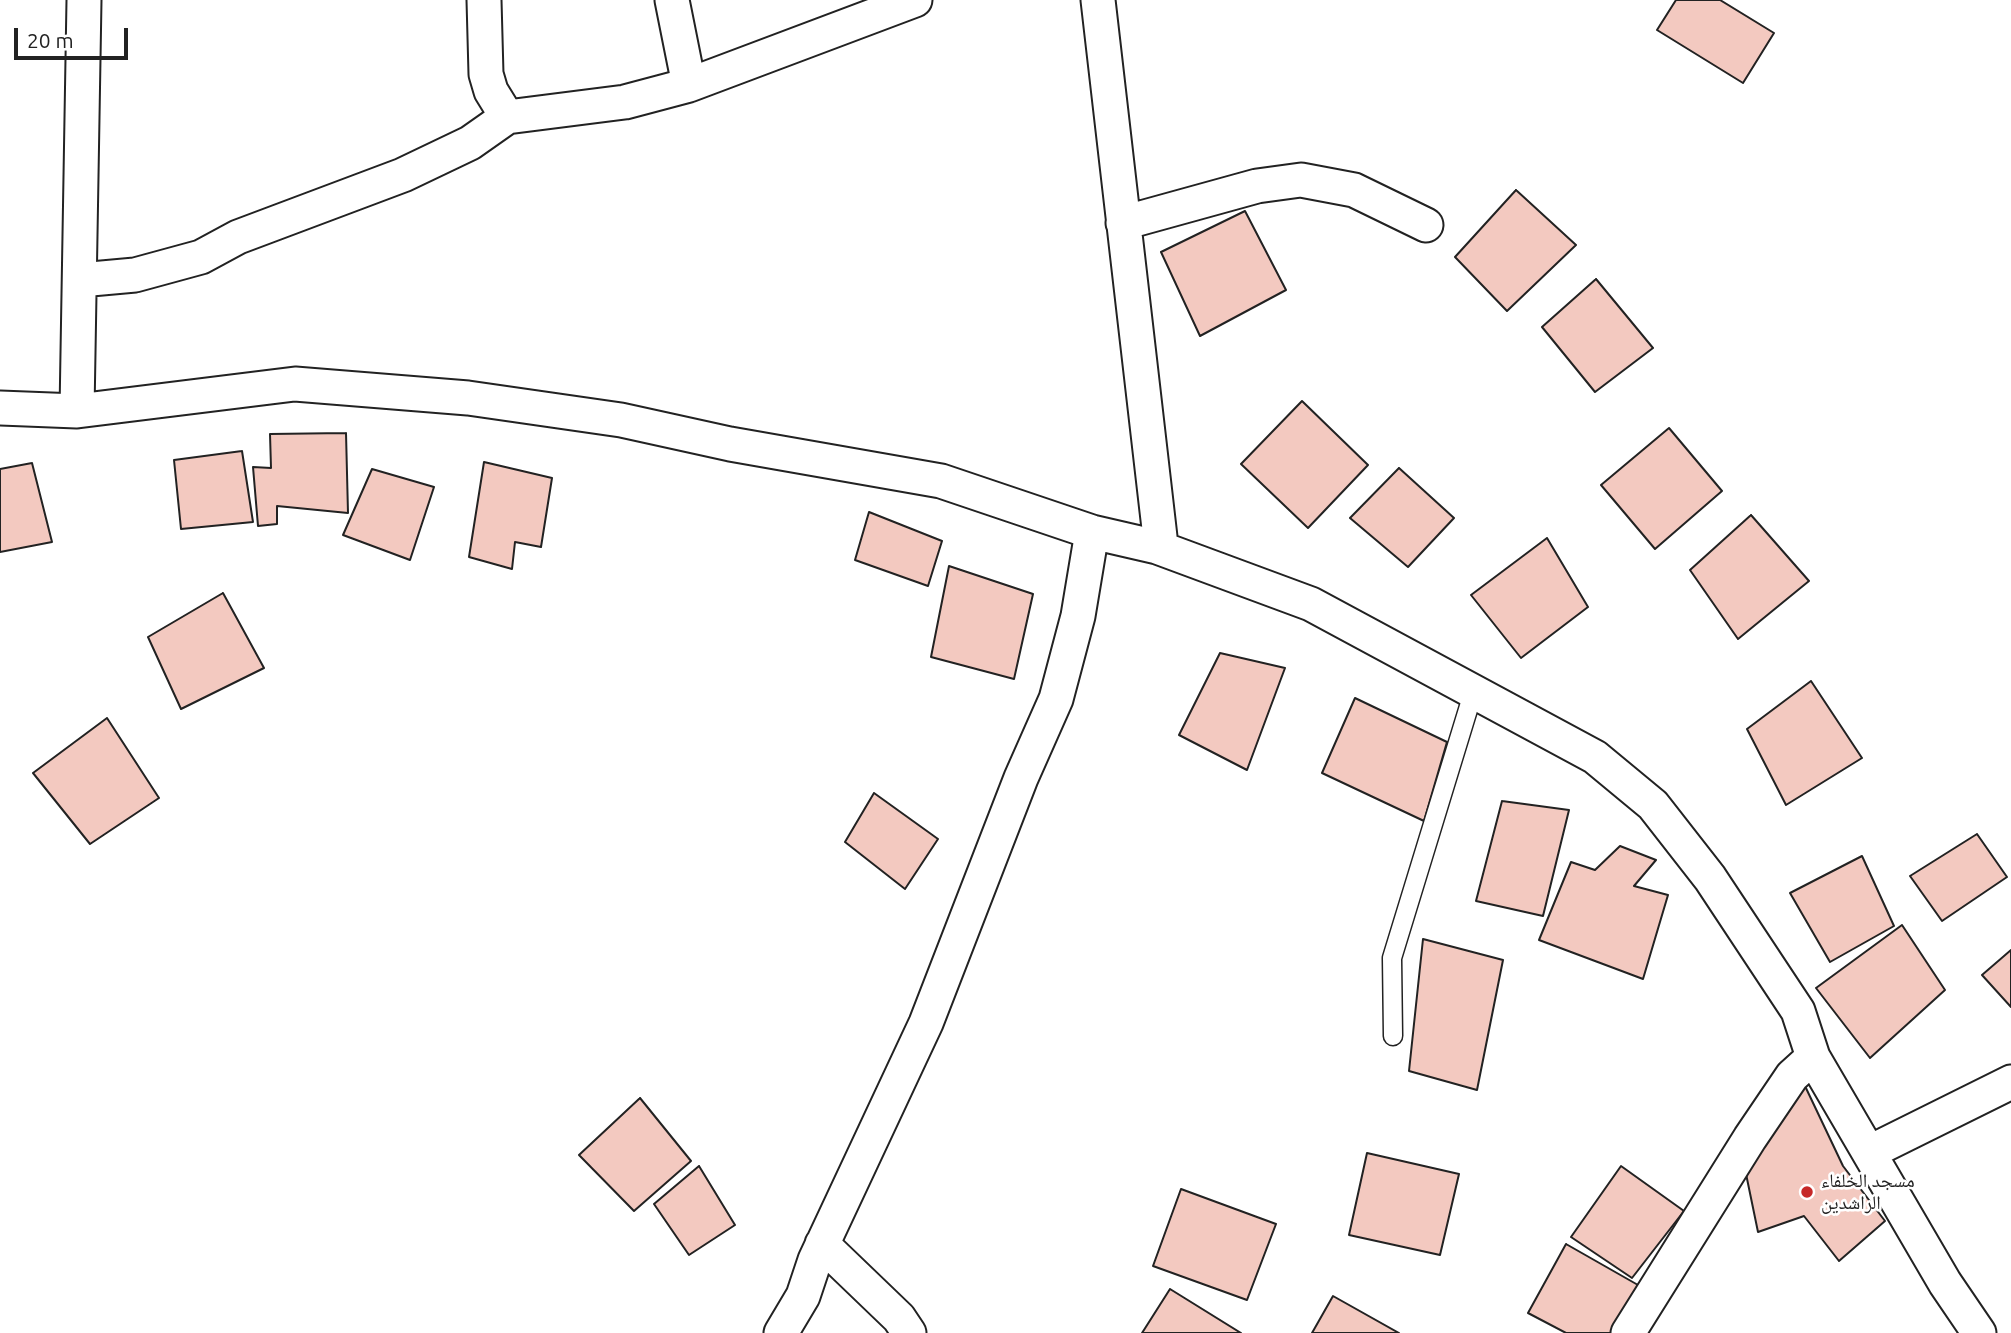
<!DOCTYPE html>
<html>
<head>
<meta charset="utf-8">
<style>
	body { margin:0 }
	#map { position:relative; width:2011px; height:1333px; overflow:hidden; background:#fff; font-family:Ubuntu,sans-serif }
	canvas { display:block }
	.scale { position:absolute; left:14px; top:28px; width:114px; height:32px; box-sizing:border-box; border:4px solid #222; border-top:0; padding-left:9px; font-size:21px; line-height:24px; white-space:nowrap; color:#222; -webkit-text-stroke:5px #fff; paint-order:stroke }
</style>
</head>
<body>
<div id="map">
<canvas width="2011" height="1333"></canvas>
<div class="scale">20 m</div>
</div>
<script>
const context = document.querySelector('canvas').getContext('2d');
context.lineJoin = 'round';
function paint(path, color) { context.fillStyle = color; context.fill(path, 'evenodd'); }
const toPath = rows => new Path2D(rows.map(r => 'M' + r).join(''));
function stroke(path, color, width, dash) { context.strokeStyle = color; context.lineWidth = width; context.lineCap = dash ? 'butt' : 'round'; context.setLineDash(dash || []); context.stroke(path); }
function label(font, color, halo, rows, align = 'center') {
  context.font = font + ' Ubuntu,"Noto Naskh Arabic",sans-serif'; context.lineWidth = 5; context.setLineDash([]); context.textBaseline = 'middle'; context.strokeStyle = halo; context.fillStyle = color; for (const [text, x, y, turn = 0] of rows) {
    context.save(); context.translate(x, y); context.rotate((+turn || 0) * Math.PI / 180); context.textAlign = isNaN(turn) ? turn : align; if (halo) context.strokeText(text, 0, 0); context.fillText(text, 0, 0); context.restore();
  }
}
const building = toPath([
	[1676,0,1720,0,1774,33,1743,83,1657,30,1676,0],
	[1516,190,1576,245,1507,311,1455,257,1516,190],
	[1245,211,1286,290,1200,336,1161,252,1245,211],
	[1596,279,1653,348,1595,392,1542,327,1596,279],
	[1302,401,1368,465,1308,528,1241,464,1302,401],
	[1669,428,1722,491,1655,549,1601,485,1669,428],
	[346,433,348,513,277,506,277,524,258,526,253,467,271,468,270,434,346,433],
	[242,451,253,522,181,529,174,460,242,451],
	[484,462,552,478,541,547,515,542,512,569,469,557,484,462],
	[32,463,52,542,0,552,0,469,32,463],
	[1399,468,1454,518,1408,567,1350,518,1399,468],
	[372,469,434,487,410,560,343,535,372,469],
	[869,512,942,541,928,586,855,560,869,512],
	[1751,515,1809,581,1738,639,1690,570,1751,515],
	[1547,538,1588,607,1521,658,1471,595,1547,538],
	[949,566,1033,594,1014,679,931,657,949,566],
	[223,593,264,668,181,709,148,637,223,593],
	[1220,653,1285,668,1247,770,1179,735,1220,653],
	[1811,681,1862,758,1786,805,1747,729,1811,681],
	[1355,698,1447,742,1424,821,1322,773,1355,698],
	[107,718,159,798,90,844,33,773,107,718],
	[874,793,938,839,905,889,845,842,874,793],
	[1502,801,1569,810,1543,916,1476,901,1502,801],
	[1977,834,2007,877,1942,921,1910,876,1977,834],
	[1620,846,1656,860,1634,886,1668,895,1643,979,1539,940,1571,862,1595,870,1620,846],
	[1862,856,1894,926,1830,962,1790,893,1862,856],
	[1902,925,1945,990,1870,1058,1816,988,1902,925],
	[1423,939,1503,960,1477,1090,1409,1071,1423,939],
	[2011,950,2011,1007,1982,975,2011,950],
	[1805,1086,1843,1166,1885,1221,1839,1261,1804,1216,1758,1232,1745,1169,1805,1086],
	[640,1098,691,1161,634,1211,579,1155,640,1098],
	[1367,1153,1459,1174,1440,1255,1349,1235,1367,1153],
	[699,1166,735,1225,689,1255,654,1204,699,1166],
	[1621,1166,1684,1211,1632,1278,1571,1237,1621,1166],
	[1181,1189,1276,1224,1247,1300,1153,1266,1181,1189],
	[1566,1244,1638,1285,1612,1333,1566,1333,1528,1313,1566,1244],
	[1170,1289,1241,1333,1142,1333,1170,1289],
	[1333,1296,1399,1333,1312,1333,1333,1296]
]);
const lane = toPath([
	[1393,1036,1392,958,1474,690]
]);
const street = toPath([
	[484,0,486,74,491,91,507,117,625,102,689,85,915,0],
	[672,0,689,85],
	[1098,0,1160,537,1157,547],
	[1123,223,1257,186,1301,180,1354,190,1426,225],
	[80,280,135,275,201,257,238,237,403,175,470,143,507,117],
	[0,408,77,411,295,384,468,398,621,420,730,444,941,481,1092,532,1157,547,1311,604,1595,757,1653,805,1710,878,1798,1011,1813,1057,1945,1283,1979,1333],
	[77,411,84,0],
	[1870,1152,2011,1082],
	[822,1244,899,1318,909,1333],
	[781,1333,803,1296,815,1260,926,1023,1021,778,1056,699,1078,616,1092,532],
	[1628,1333,1750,1138,1792,1076,1813,1057]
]);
const markers = [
	[1807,1192,7,"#c62828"]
];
const poiNames = [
	["مسجد الخلفاء",1821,1181],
	["الراشدين",1821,1203]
];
paint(building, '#f3c9c0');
stroke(building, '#222', 2);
stroke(lane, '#222', 21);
stroke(street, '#222', 37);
stroke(lane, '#fff', 18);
stroke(street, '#fff', 33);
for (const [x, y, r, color] of markers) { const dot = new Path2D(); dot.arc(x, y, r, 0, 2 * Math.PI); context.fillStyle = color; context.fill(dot); stroke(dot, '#fff', 2.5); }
label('19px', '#222', '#fff', poiNames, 'left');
</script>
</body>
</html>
